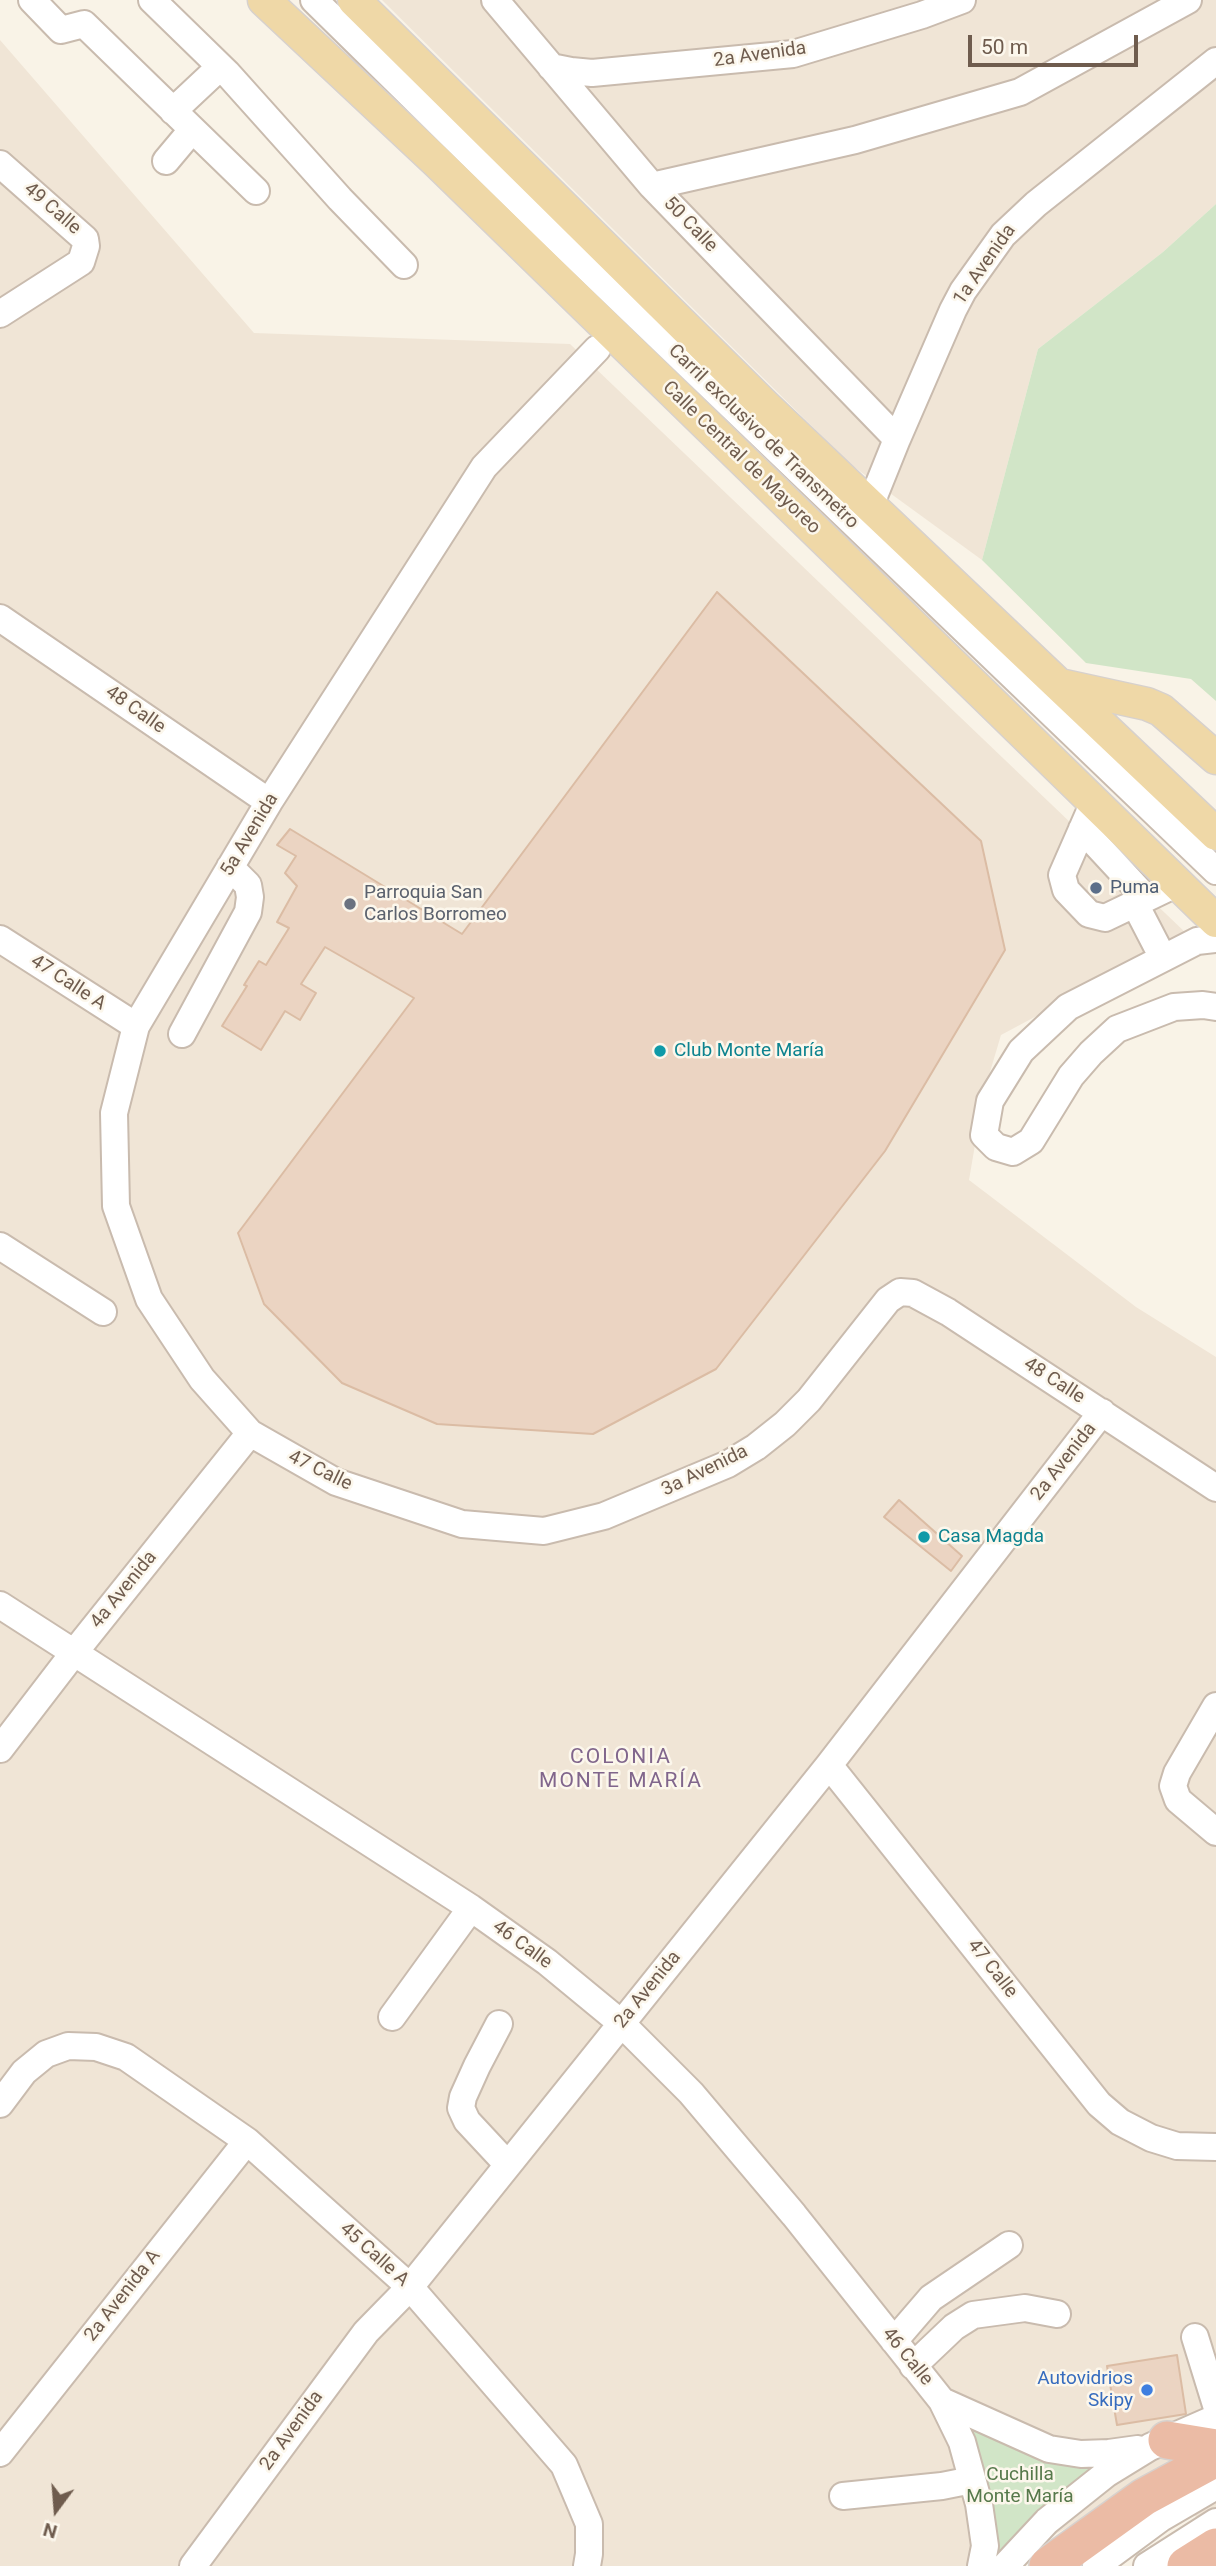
<!DOCTYPE html>
<html>
<head>
<meta charset="utf-8">
<style>
	body { margin:0 }
	#map { position:relative; width:1216px; height:2566px; overflow:hidden; background:#f9f3e7; font-family:Roboto,sans-serif }
	canvas { display:block }
	.north { position:absolute; left:21px; top:2475px; width:70px; height:70px; -webkit-text-stroke:5px #fcf7ec; paint-order:stroke; rotate:196deg; font-size:19px; font-weight:700; line-height:28px; text-align:center; color:#6f5c4e }
	.north::after { content:''; display:block; margin:auto; width:24px; height:32px; background:#6f5c4e; clip-path:polygon(50% 0,100% 100%,50% 72%,0 100%) }
	.scale { position:absolute; left:968px; top:35px; width:170px; height:32px; box-sizing:border-box; border:4px solid #6f5c4e; border-top:0; padding-left:9px; font-size:21px; line-height:24px; white-space:nowrap; color:#6f5c4e; -webkit-text-stroke:5px #fcf7ec; paint-order:stroke }
</style>
</head>
<body>
<div id="map">
<canvas width="1216" height="2566"></canvas>
<div class="north">N</div>
<div class="scale">50 m</div>
</div>
<script>
const context = document.querySelector('canvas').getContext('2d');
context.lineJoin = 'round';
function paint(path, color) { context.fillStyle = color; context.fill(path, 'evenodd'); }
const toPath = rows => new Path2D(rows.map(r => 'M' + r).join(''));
function stroke(path, color, width, dash) { context.strokeStyle = color; context.lineWidth = width; context.lineCap = dash ? 'butt' : 'round'; context.setLineDash(dash || []); context.stroke(path); }
function label(font, color, halo, rows, align = 'center') {
  context.font = font + ' Roboto,sans-serif'; context.lineWidth = 5; context.setLineDash([]); context.textBaseline = 'middle'; context.strokeStyle = halo; context.fillStyle = color; for (const [text, x, y, turn = 0] of rows) {
    context.save(); context.translate(x, y); context.rotate((+turn || 0) * Math.PI / 180); context.textAlign = isNaN(turn) ? turn : align; if (halo) context.strokeText(text, 0, 0); context.fillText(text, 0, 0); context.restore();
  }
}
const residential = toPath([
	[382,0,1216,0,1216,204,1163,252,1038,349,982,560,850,464],
	[0,40,254,333,570,344,1188,935,1001,1035,984,1092,969,1180,1136,1307,1216,1357,1216,2553,1170,2471,1041,2542,1020,2566,0,2566]
]);
const green = toPath([
	[1216,204,1216,701,1191,679,1086,663,982,560,1038,349,1163,252],
	[942,2401,1043,2452,1132,2458,984,2566]
]);
const building = toPath([
	[717,592,981,841,1005,950,885,1151,716,1369,593,1434,437,1424,342,1383,264,1304,238,1233,414,998,325,947,301,984,316,993,300,1020,285,1011,261,1050,222,1026,247,986,244,985,259,961,266,965,289,928,277,922,297,886,285,873,296,856,277,845,290,829,462,934,717,592],
	[899,1500,962,1556,951,1571,884,1517,899,1500],
	[1177,2355,1186,2414,1117,2425,1107,2366,1177,2355]
]);
const minor = toPath([
	[32,0,61,30,84,24,256,191],
	[152,0,227,73,340,199,404,265],
	[314,0,550,232,1216,871],
	[495,0,652,186,897,439],
	[551,67,571,71,592,73,793,54,922,15,962,0],
	[173,111,220,67],
	[166,161,192,130],
	[0,164,85,239,86,246,81,262,0,314],
	[652,186,855,140,1020,92,1188,0],
	[597,349,484,467,269,802,136,1026,114,1113,116,1206,149,1299,202,1379,250,1433,336,1482,462,1524,544,1531,604,1516,728,1464,756,1447,785,1424,809,1400,888,1300,900,1292,913,1293,948,1312,1216,1488],
	[870,506,897,439,953,310,963,291,1003,235,1036,204,1216,61],
	[0,618,269,802],
	[1094,802,1062,875,1066,890,1089,914,1105,918,1178,883],
	[1082,829,1146,898],
	[1135,904,1163,958],
	[0,939,136,1026],
	[1216,939,1197,941,1068,1007,1021,1051,990,1101,984,1135,996,1147,1013,1152,1031,1141,1071,1076,1091,1053,1117,1029,1174,1007,1203,1005,1216,1007],
	[182,1034,248,912,250,897,248,885,230,867],
	[0,1246,103,1312],
	[0,1605,471,1908,547,1962,621,2023,691,2093,794,2215,942,2401,962,2442,979,2504,985,2546,981,2566],
	[1216,1706,1177,1773,1173,1786,1178,1800,1216,1832],
	[0,1749,73,1654,250,1433],
	[829,1765,1099,2104,1120,2122,1151,2138,1177,2146,1216,2147],
	[392,2017,471,1908],
	[499,2024,477,2066,463,2097,461,2108,467,2121,508,2165],
	[0,2104,24,2072,46,2054,68,2046,96,2047,126,2057,247,2141,410,2287,564,2465,589,2524,589,2554,587,2566],
	[1195,2337,1216,2405],
	[894,2341,931,2298,1009,2245],
	[913,2366,954,2327,973,2315,1025,2308,1057,2314],
	[942,2401,1049,2449,1081,2454,1109,2453,1138,2449],
	[0,2453,247,2141],
	[843,2496,942,2486,972,2480],
	[193,2566,366,2332,410,2287,829,1765,1102,1412],
	[1005,2566,1047,2521,1106,2474,1150,2447,1216,2418],
	[1096,2566,1161,2518,1216,2486],
	[1147,2566,1216,2522]
]);
const major = toPath([
	[264,0,437,162,1216,921],
	[354,0,765,406,1216,834],
	[1060,685,1147,704,1161,710,1216,758]
]);
const highway = toPath([
	[1167,2440,1216,2448],
	[1048,2566,1144,2497,1216,2458],
	[1186,2566,1216,2547]
]);
const markers = [
	[1096,888,7,"#5c6f8a"],
	[350,904,7,"#6b7280"],
	[660,1051,7,"#0f9aa8"],
	[924,1537,7,"#0f9aa8"],
	[1147,2390,7,"#3f7fe0"]
];
const streetNames = [
	["2a Avenida",760,55,-8],
	["49 Calle",52,209,41],
	["50 Calle",690,225,46],
	["1a Avenida",985,265,-55],
	["Carril exclusivo de Transmetro",763,437,44],
	["Calle Central de Mayoreo",741,458,44],
	["48 Calle",135,710,35],
	["5a Avenida",250,835,-59],
	["47 Calle A",68,983,33],
	["48 Calle",1054,1381,33],
	["2a Avenida",1064,1462,-52],
	["47 Calle",320,1471,26],
	["3a Avenida",705,1471,-26],
	["4a Avenida",124,1590,-51],
	["46 Calle",522,1945,36],
	["47 Calle",992,1969,52],
	["2a Avenida",648,1990,-51],
	["45 Calle A",374,2255,42],
	["2a Avenida A",123,2296,-52],
	["46 Calle",907,2357,51],
	["2a Avenida",292,2431,-54]
];
const serviceNames = [
	["Puma",1110,888]
];
const worshipNames = [
	["Parroquia San",364,893],
	["Carlos Borromeo",364,915]
];
const cultureNames = [
	["Club Monte María",674,1051],
	["Casa Magda",938,1537]
];
const shopNames = [
	["Autovidrios",1133,2379],
	["Skipy",1133,2401]
];
const parkNames = [
	["Cuchilla",1020,2475],
	["Monte María",1020,2497]
];
const neighbourhoodNames = [
	["COLONIA",621,1758],
	["MONTE MARÍA",621,1782]
];
paint(residential, '#f0e5d6');
paint(green, '#d1e5c7');
paint(building, '#ebd4c2');
stroke(building, '#dbbca4', 2);
stroke(minor, '#c9bbae', 30);
stroke(major, '#d7d1cd', 35);
stroke(highway, '#d7d1cd', 40);
stroke(minor, '#fff', 26);
stroke(major, '#efd8a7', 32);
stroke(highway, '#ebbba5', 37);
for (const [x, y, r, color] of markers) { const dot = new Path2D(); dot.arc(x, y, r, 0, 2 * Math.PI); context.fillStyle = color; context.fill(dot); stroke(dot, '#fcf7ec', 2.5); }
label('19px', '#6f5c4e', '#fcf7ec', streetNames);
label('19px', '#4e5e75', '#fcf7ec', serviceNames, 'left');
label('19px', '#5b616d', '#fcf7ec', worshipNames, 'left');
label('19px', '#0d838f', '#fcf7ec', cultureNames, 'left');
label('19px', '#366cbe', '#fcf7ec', shopNames, 'right');
label('19px', '#56794b', '#fcf7ec', parkNames);
context.letterSpacing = '2px';
label('21px', '#81668c', '#fcf7ec', neighbourhoodNames);
context.letterSpacing = '0px';
</script>
</body>
</html>
